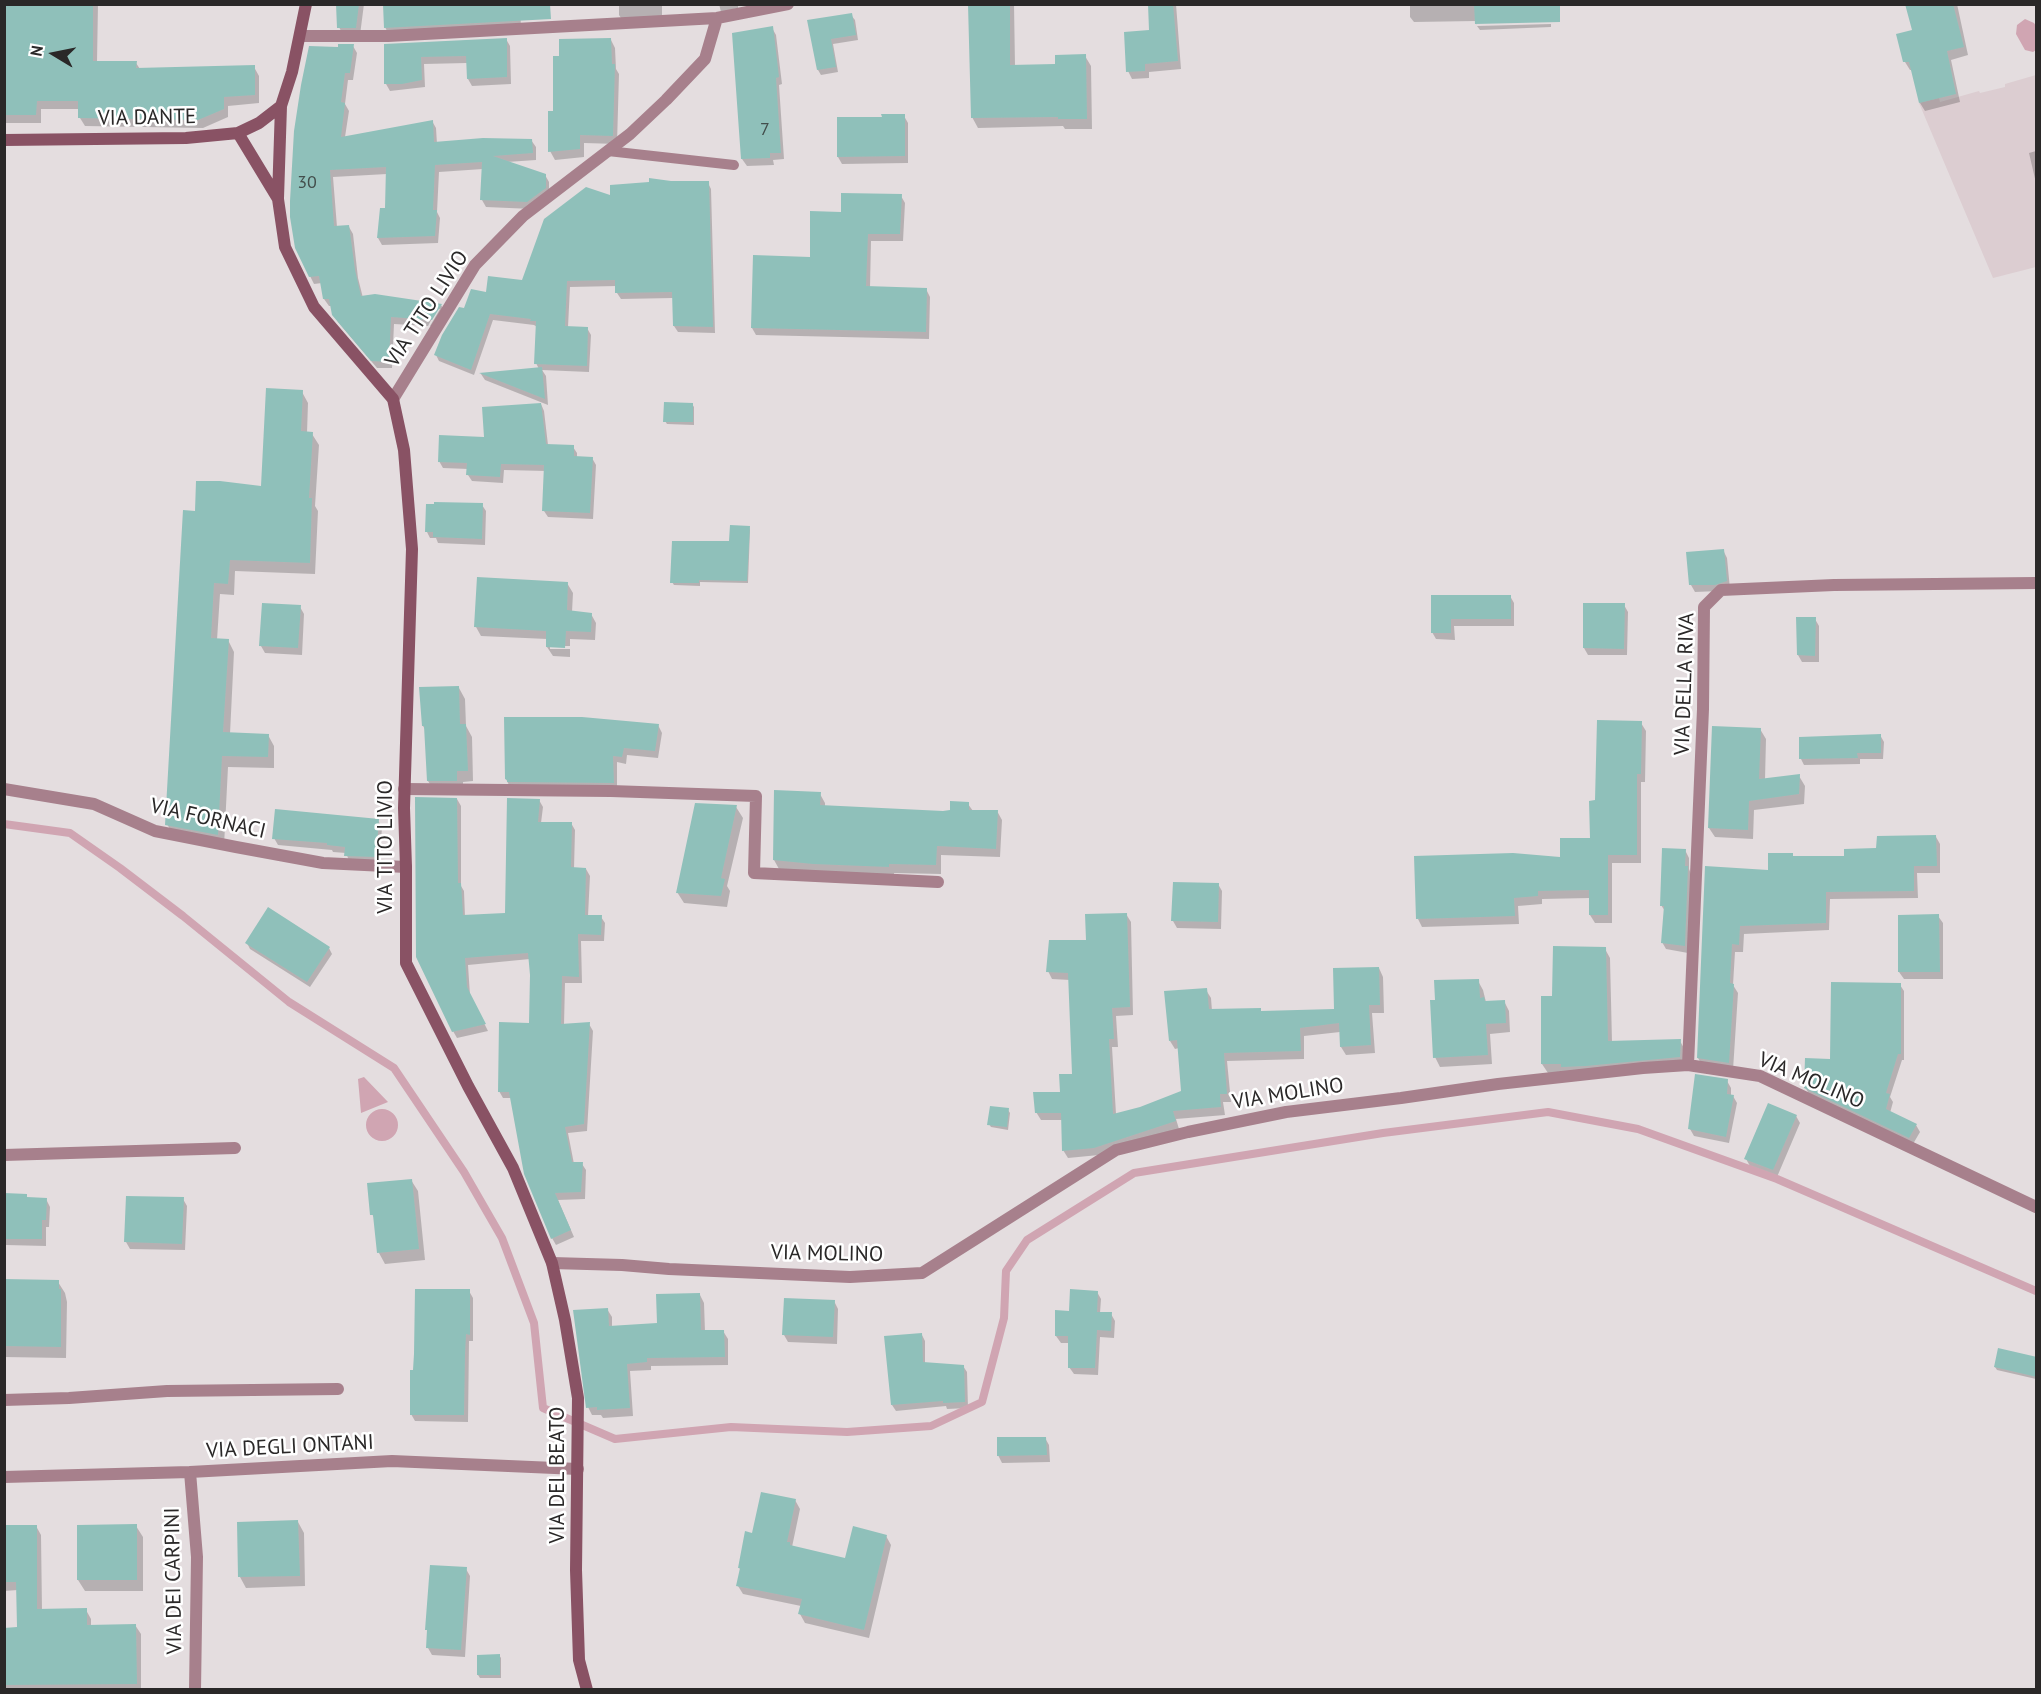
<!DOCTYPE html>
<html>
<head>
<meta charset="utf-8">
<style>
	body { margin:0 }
	#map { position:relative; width:2041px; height:1694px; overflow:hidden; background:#e4dddf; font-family:"PT Sans",sans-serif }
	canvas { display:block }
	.frame { position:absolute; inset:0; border:6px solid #2a2828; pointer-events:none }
	.north { position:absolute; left:24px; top:24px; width:60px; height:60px; -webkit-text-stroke:4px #fff; paint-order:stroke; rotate:280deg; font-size:16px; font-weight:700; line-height:24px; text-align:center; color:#2a2828 }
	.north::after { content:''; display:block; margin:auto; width:21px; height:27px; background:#2a2828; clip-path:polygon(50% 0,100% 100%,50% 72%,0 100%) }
</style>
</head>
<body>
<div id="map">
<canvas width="2041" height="1694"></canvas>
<div class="frame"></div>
<div class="north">N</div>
</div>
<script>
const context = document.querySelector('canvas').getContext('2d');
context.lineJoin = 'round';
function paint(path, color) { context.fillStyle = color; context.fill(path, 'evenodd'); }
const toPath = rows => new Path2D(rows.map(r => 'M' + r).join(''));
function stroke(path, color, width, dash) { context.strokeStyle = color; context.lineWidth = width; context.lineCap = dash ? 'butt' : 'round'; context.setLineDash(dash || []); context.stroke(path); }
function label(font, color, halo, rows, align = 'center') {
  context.font = font + ' "PT Sans",sans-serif'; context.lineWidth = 5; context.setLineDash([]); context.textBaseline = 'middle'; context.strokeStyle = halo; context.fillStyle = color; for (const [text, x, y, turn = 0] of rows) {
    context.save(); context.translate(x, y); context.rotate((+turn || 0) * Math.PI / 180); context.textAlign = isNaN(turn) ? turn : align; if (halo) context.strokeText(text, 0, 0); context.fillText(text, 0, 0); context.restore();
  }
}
const built = toPath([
	[2036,75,2036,267,1993,278,1919,103,1939,98,1940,102,1979,91,1980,93,2005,87,2005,84]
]);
const water = toPath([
	[2025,19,2034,23,2036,26,2036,50,2033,52,2025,50,2016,34,2017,25],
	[364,1077,388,1102,361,1113,358,1079],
	'366 1125a16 16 0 1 1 32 0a16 16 0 1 1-32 0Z'
]);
const shadow = toPath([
	[4,4,98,4,97,62,136,63,140,69,254,67,259,76,259,103,228,106,228,117,203,128,85,126,80,118,80,109,41,109,41,123,4,123],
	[338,4,364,4,360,35,343,35,339,27],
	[520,4,521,28,389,35,385,27],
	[619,4,662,4,662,19,623,21,619,15],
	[719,4,738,4,738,8,721,12],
	[970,4,1014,4,1015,66,1056,65,1085,56,1091,66,1092,129,1065,129,1063,126,978,128,972,117],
	[1149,4,1176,4,1181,69,1149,72,1149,78,1132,79,1128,71,1151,31],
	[1410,4,1550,4,1477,23,1477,25,1476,21,1414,22,1410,17],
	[1907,4,1957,4,1968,55,1951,60,1960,102,1925,111,1920,103,1912,70,1910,70,1905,62,1914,32],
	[851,15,855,20,858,40,833,44,838,72,821,75,818,70,809,22],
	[1551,24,1551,27,1480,30,1477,26],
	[772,28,776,35,782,84,779,85,784,159,773,160,774,165,747,166,742,159],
	[506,39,510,46,511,84,472,86,468,79,467,63,424,64,425,87,390,91,386,84,385,46],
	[611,40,615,48,616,69,619,74,617,144,584,143,584,157,555,160,550,151,560,57],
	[353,46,357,53,353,80,348,80,345,104,349,111,345,137,432,121,436,128,437,144,531,140,536,147,536,160,507,162,545,175,549,182,549,196,532,209,486,207,482,200,483,169,439,172,437,212,440,218,438,243,382,245,378,238,386,209,387,174,333,177,337,227,349,227,353,234,358,278,363,298,441,305,445,312,436,326,430,326,440,309,437,309,428,326,394,324,392,368,377,368,338,322,331,306,329,306,324,299,322,283,314,284,310,276,340,49],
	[904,116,908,123,908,163,842,164,838,157,883,119],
	[2036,151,2036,183,2029,153],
	[671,183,708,183,711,189,715,333,678,332,674,326,673,298,621,299,617,293,617,286,570,287,568,327,587,328,591,335,589,372,542,370,546,376,548,405,485,380,481,374,539,369,536,363,537,327,534,325,493,320,474,375,439,361,436,355,465,310,487,294,523,281,612,197],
	[901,196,905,203,903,241,871,241,870,288,926,289,930,297,929,339,756,335,752,328,811,258,842,213],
	[302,392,308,403,307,433,312,434,319,445,315,506,318,511,315,574,235,571,234,595,220,594,217,640,228,640,234,652,230,734,268,735,274,746,274,768,228,767,224,846,174,836,167,824,196,512,262,488],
	[541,404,544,411,548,445,573,447,577,453,577,458,592,458,596,465,593,519,548,517,544,511,546,471,504,470,503,483,472,481,468,475,468,469,443,468,439,461,486,438],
	[692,404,694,407,694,425,667,424,665,421],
	[482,505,486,511,485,545,438,543,436,538,430,538,427,532],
	[749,527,750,530,748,583,700,582,700,586,674,585,672,582,730,543],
	[1723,550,1727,558,1730,589,1719,591,1695,592,1691,585],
	[567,583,573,593,572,612,591,614,596,623,595,640,570,639,570,646,550,646,550,649,570,649,570,657,553,656,547,647,547,639,481,636,476,627],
	[1432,596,1510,596,1514,603,1514,626,1454,626,1455,640,1436,639,1432,632],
	[1624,605,1628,612,1627,655,1588,655,1584,648],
	[300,607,304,614,302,655,265,653,261,646],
	[1815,619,1819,626,1819,662,1802,662,1798,655],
	[459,688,465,699,466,726,472,737,473,781,463,782,463,792,435,792,428,781,426,731,423,726],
	[1641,723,1646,731,1645,782,1641,782,1641,863,1612,863,1612,923,1595,923,1590,915,1590,898,1542,899,1542,904,1518,906,1519,924,1422,927,1418,919,1562,858,1591,839,1596,802],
	[658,725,662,733,658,758,627,755,626,764,617,762,617,790,510,787,506,779],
	[1760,729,1766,739,1765,780,1799,776,1805,786,1804,804,1754,810,1753,839,1715,837,1709,828],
	[1880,735,1884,742,1883,759,1860,759,1860,764,1804,765,1801,759,1800,738],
	[820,794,825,803,825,807,951,812,968,804,973,811,997,811,1002,820,1000,857,941,855,941,874,894,873,894,876,779,869,774,860],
	[457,799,461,806,461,886,464,891,465,917,507,914,539,800,543,807,541,823,571,823,575,830,574,869,586,869,590,876,588,916,601,917,605,923,604,941,581,941,582,983,565,983,564,1025,589,1024,593,1031,587,1131,568,1133,574,1164,582,1164,586,1170,585,1199,558,1200,574,1237,556,1245,552,1238,512,1098,503,1098,499,1091,530,1024,530,959,468,965,470,995,488,1031,457,1038,453,1031],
	[736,807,743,818,727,886,730,891,727,907,684,903,677,892],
	[378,820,382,828,379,864,350,863,346,853,333,852,332,850,278,845,274,838],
	[1936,837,1940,844,1940,873,1917,873,1918,898,1830,899,1829,930,1744,934,1743,952,1735,952,1733,985,1738,993,1733,1070,1702,1065,1698,1058,1706,868,1770,871,1794,858,1846,857],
	[1685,850,1689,858,1689,869,1691,874,1688,953,1666,949,1662,942,1665,911,1661,905],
	[1218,884,1222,891,1221,929,1177,928,1173,921],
	[1126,914,1131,922,1133,1015,1116,1016,1118,1047,1112,1047,1116,1114,1141,1108,1183,1092,1179,1048,1175,1049,1170,1041,1206,990,1211,998,1212,1011,1260,1010,1262,1013,1335,1010,1379,968,1383,977,1384,1013,1372,1013,1375,1053,1346,1055,1341,1047,1340,1032,1304,1036,1304,1059,1227,1061,1231,1102,1223,1102,1225,1115,1176,1119,1179,1129,1099,1155,1068,1158,1063,1150,1062,1120,1041,1120,1036,1112,1062,1094,1073,1075,1070,980,1052,979,1048,971],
	[1938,916,1943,923,1943,979,1904,979,1899,972],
	[247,943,329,948,332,954,310,987,250,949],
	[1605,949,1610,958,1612,1042,1680,1041,1685,1050,1685,1066,1548,1073,1542,1064,1543,998,1553,998],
	[1478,981,1483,990,1486,1002,1504,1001,1509,1011,1510,1032,1490,1034,1492,1064,1440,1067,1435,1057],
	[1900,985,1904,991,1904,1060,1902,1060,1890,1097,1893,1102,1890,1113,1916,1125,1920,1132,1913,1144,1809,1094,1805,1087],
	[1727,1081,1731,1088,1731,1096,1733,1096,1737,1103,1729,1143,1694,1136,1690,1129],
	[1008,1110,1010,1113,1008,1130,991,1127,989,1124],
	[1796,1116,1800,1123,1777,1177,1750,1166,1746,1159],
	[411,1180,418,1191,425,1260,385,1264,379,1253,376,1221,372,1214],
	[4,1194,26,1195,28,1199,46,1199,50,1207,49,1227,46,1227,46,1246,6,1245],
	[183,1199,187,1206,185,1250,130,1249,126,1242],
	[4,1281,58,1282,65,1293,67,1302,66,1358,4,1357],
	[469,1291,473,1298,473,1341,469,1341,468,1422,415,1421,411,1414,415,1372],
	[1097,1292,1101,1299,1100,1313,1111,1314,1115,1321,1114,1338,1100,1337,1098,1375,1074,1374,1069,1367,1070,1343,1061,1343,1056,1336,1070,1312],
	[700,1295,704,1303,705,1332,723,1331,728,1339,728,1365,651,1366,651,1370,630,1371,633,1416,603,1418,601,1415,592,1415,588,1407,607,1309,612,1317,612,1327,658,1325],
	[834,1301,838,1309,837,1344,788,1342,784,1335],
	[922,1335,925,1341,925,1364,963,1366,967,1372,968,1408,947,1409,946,1406,896,1411,892,1405],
	[2036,1359,2036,1379,1997,1370,1995,1367],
	[1045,1438,1049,1445,1050,1462,1002,1463,998,1455],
	[795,1500,800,1509,792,1547,846,1560,886,1536,891,1545,869,1638,805,1623,800,1614,801,1606,743,1594,738,1586,741,1570,739,1568,753,1535],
	[298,1522,304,1533,305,1586,246,1588,240,1577],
	[36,1526,41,1535,42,1610,86,1610,91,1619,91,1626,135,1625,141,1634,141,1690,4,1690,4,1629,18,1629,18,1590,4,1591,4,1527],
	[78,1526,136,1526,143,1537,143,1591,85,1591,78,1580],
	[466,1569,470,1576,465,1657,432,1655,428,1648],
	[499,1655,501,1658,501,1678,480,1678,478,1675]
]);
const stream = toPath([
	[4,824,70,833,120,868,183,916,289,1002,394,1068,464,1172,502,1238,534,1323,543,1408,615,1439,731,1427,847,1432,931,1426,982,1402,1004,1318,1006,1271,1027,1240,1134,1173,1383,1133,1548,1112,1638,1129,1777,1179,2036,1291]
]);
const building = toPath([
	[4,4,93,4,93,61,137,61,136,68,255,65,255,95,224,97,224,109,198,120,78,118,78,101,37,101,36,115,4,115],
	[336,4,359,4,356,28,337,28],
	[383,4,550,4,551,19,384,28],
	[968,4,1010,4,1010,65,1055,64,1055,55,1086,54,1087,119,1058,119,1058,117,971,118],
	[1148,4,1173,4,1178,61,1145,64,1145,71,1126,72,1124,32,1149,30],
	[1474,4,1560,4,1560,22,1475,24],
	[1905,4,1953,4,1964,47,1947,51,1956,94,1919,103,1909,62,1903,62,1896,34,1912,30],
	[852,13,856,35,831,39,836,67,817,70,807,20],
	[773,26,779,77,776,78,781,153,770,153,770,158,741,159,732,33],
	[507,38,507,77,467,79,466,56,421,57,422,80,402,84,384,84,384,44],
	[611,38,612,64,615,64,613,136,580,135,580,149,548,152,548,111,553,111,553,56,559,56,559,39],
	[338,44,354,44,350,73,345,73,341,102,345,103,341,137,433,120,434,142,483,138,532,139,533,153,493,156,546,174,546,188,527,202,480,200,482,162,435,165,433,210,437,210,435,236,377,238,380,208,385,208,386,167,330,170,334,226,349,225,355,270,361,296,375,294,442,304,432,320,391,317,389,362,371,361,332,315,329,299,323,299,319,276,309,277,295,248,290,217,290,201,294,131,301,85,309,46,338,47],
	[881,114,905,114,905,156,837,157,837,117,882,117],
	[649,178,671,181,709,181,713,327,673,326,672,292,615,293,615,280,567,281,565,326,588,327,587,366,534,364,536,321,530,321,531,319,490,314,471,370,434,355,442,335,459,307,464,308,471,289,486,292,488,276,522,280,544,219,586,187,610,195,610,185,649,182],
	[841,193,902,194,900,234,868,234,866,286,927,288,926,332,751,328,753,255,810,257,810,211,841,212],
	[542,367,545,399,479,373],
	[266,388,303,390,301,431,313,432,309,498,312,498,310,563,230,560,228,584,214,583,211,638,229,639,223,732,269,734,268,757,222,756,218,835,165,825,183,510,195,511,196,481,220,481,261,486],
	[664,402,693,403,693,422,663,422],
	[541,403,546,444,574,445,574,456,593,457,590,513,542,511,544,465,501,464,500,477,466,475,467,463,438,462,439,435,484,437,482,407],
	[434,502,483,503,482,539,433,537,433,532,425,532,426,504,434,504],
	[730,525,750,526,747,581,699,580,699,583,670,583,672,541,729,541],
	[1724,549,1727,581,1715,585,1689,585,1686,552],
	[477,577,568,582,567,610,592,613,591,632,566,631,565,648,546,647,546,631,474,627],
	[1431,595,1511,595,1511,619,1451,619,1451,633,1431,633],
	[262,603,301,605,298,648,259,646],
	[1583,603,1625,603,1624,649,1583,648],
	[1796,617,1816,617,1815,656,1797,655],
	[459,686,460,724,466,724,468,771,457,771,457,781,427,781,424,726,422,726,419,687],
	[504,717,582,717,659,724,655,751,624,748,622,757,613,756,614,783,507,782,507,780,505,779],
	[1597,720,1642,721,1641,774,1637,774,1637,855,1608,855,1608,915,1589,915,1589,890,1538,891,1538,896,1514,898,1515,916,1416,919,1414,856,1513,853,1560,857,1560,838,1590,838,1589,801,1595,800],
	[1712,726,1761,728,1759,779,1800,774,1799,794,1749,801,1748,830,1708,828],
	[1881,734,1881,753,1857,753,1858,758,1799,759,1799,737],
	[774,790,821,792,820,805,943,811,950,810,950,801,969,802,969,810,998,810,996,849,937,846,936,865,889,864,889,867,813,864,773,860],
	[415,797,457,798,458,883,461,883,463,915,505,913,507,798,540,799,538,822,572,822,571,867,586,868,585,915,602,915,601,935,578,934,579,977,562,976,561,1024,590,1022,584,1124,565,1127,572,1162,583,1162,581,1192,555,1193,571,1230,551,1239,524,1174,509,1092,498,1092,499,1022,529,1023,530,975,528,953,465,958,467,987,486,1024,452,1032,416,957],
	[695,803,737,805,721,878,725,879,721,896,676,893],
	[275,809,379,819,376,857,344,856,345,847,327,845,327,843,272,839],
	[1936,835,1937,866,1914,866,1914,891,1826,892,1826,923,1740,926,1739,945,1732,944,1730,983,1734,984,1729,1063,1697,1058,1705,866,1768,870,1768,853,1793,853,1793,856,1844,856,1844,849,1876,848,1877,836],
	[1662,848,1686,849,1685,866,1688,866,1685,946,1661,943,1664,906,1660,906],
	[1173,882,1219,883,1218,922,1171,921],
	[268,907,330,947,307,982,245,943],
	[1127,913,1130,1007,1112,1008,1114,1039,1109,1039,1113,1114,1140,1107,1181,1091,1177,1040,1169,1041,1164,991,1207,988,1209,1009,1261,1008,1261,1011,1334,1009,1333,968,1379,967,1380,1005,1369,1005,1371,1045,1340,1047,1339,1023,1300,1028,1301,1051,1224,1053,1227,1094,1220,1094,1221,1107,1173,1111,1176,1121,1094,1148,1062,1151,1061,1113,1035,1113,1033,1092,1060,1092,1059,1074,1072,1074,1068,973,1046,972,1049,940,1086,940,1085,914],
	[1939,914,1940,972,1898,972,1898,915],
	[1553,946,1606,947,1608,1041,1681,1039,1680,1057,1586,1066,1561,1067,1561,1064,1541,1064,1541,996,1552,996],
	[1479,979,1480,998,1484,997,1485,1001,1505,1000,1506,1023,1486,1024,1488,1055,1433,1058,1430,1000,1435,1000,1434,980],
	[1831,982,1901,983,1901,1054,1898,1054,1886,1093,1890,1094,1886,1109,1917,1124,1909,1138,1804,1088,1805,1058,1830,1059],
	[1695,1074,1728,1079,1727,1094,1734,1095,1726,1137,1688,1129],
	[1768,1103,1797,1115,1773,1170,1744,1159],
	[990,1106,1009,1108,1007,1127,987,1125],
	[412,1179,419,1249,377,1253,373,1215,370,1215,367,1183],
	[4,1193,27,1194,27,1197,47,1198,46,1220,42,1220,42,1239,4,1239],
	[126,1196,184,1197,182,1244,124,1242],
	[4,1279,59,1280,59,1289,61,1289,61,1347,4,1346],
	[415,1289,470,1289,470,1335,466,1334,465,1354,464,1415,410,1415,410,1370,413,1370,414,1354],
	[1070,1289,1098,1291,1097,1312,1112,1312,1111,1331,1097,1330,1095,1368,1068,1368,1068,1336,1055,1336,1055,1310,1069,1311],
	[700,1293,701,1330,724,1330,725,1357,647,1358,647,1362,627,1364,630,1408,597,1410,597,1407,586,1408,573,1310,608,1308,609,1326,657,1323,656,1294],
	[784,1298,835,1300,833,1337,782,1335],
	[922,1333,923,1362,964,1365,965,1402,943,1403,943,1401,891,1405,884,1336],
	[1998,1348,2037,1357,2037,1377,1994,1367],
	[997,1437,1046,1437,1047,1455,997,1456],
	[761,1492,796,1499,787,1542,790,1542,790,1545,845,1558,853,1526,887,1535,864,1630,798,1614,802,1599,736,1586,740,1568,738,1568,745,1531,752,1533],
	[298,1520,300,1576,238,1577,237,1522],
	[137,1524,137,1580,77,1580,77,1525],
	[4,1525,37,1525,37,1609,87,1608,87,1625,136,1624,137,1684,4,1685,4,1628,17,1627,16,1582,4,1582],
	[430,1565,467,1567,461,1650,426,1648,427,1630,425,1630],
	[500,1654,500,1675,477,1675,477,1655]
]);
const lane = toPath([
	[608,151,734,165]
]);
const street = toPath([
	[301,36,388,36,717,18,788,4],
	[393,399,475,265,523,216,630,134,666,100,705,59,717,18],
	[4,789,94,804,155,831,236,847,323,863,406,867],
	[404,789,611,791,756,796,754,873,938,882],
	[1688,1065,1703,709,1704,607,1721,590,1834,585,2036,583],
	[4,1155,235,1148],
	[552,1263,622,1265,669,1269,850,1277,922,1273,1116,1150,1188,1132,1286,1112,1401,1098,1498,1084,1643,1068,1688,1065,1760,1076,2036,1207],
	[4,1400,69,1398,167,1391,338,1389],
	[190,1472,197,1557,195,1690],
	[4,1477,190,1472,392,1461,578,1469]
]);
const secondary = toPath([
	[238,133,278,199,285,247,314,307,393,399,404,450,412,549,404,808,406,867,406,963,468,1086,513,1168,552,1263,565,1320,578,1398,576,1570,579,1660,587,1690],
	[4,140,186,138,238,133,259,123,281,106],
	[278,198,281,106,292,72,306,4]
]);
const numberNames = [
	["7",765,130],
	["30",307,183]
];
const streetNames = [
	["VIA DANTE",147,118,-1],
	["VIA TITO LIVIO",427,309,-57],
	["VIA DELLA RIVA",1685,684,-88],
	["VIA FORNACI",208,819,13],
	["VIA TITO LIVIO",386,847,-90],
	["VIA MOLINO",1811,1081,23],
	["VIA MOLINO",1288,1094,-9],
	["VIA MOLINO",827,1254,1],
	["VIA DEGLI ONTANI",290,1447,-3],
	["VIA DEL BEATO",558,1475,-90],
	["VIA DEI CARPINI",174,1581,-91]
];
paint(built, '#dccdd1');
paint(water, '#d0a5b2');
paint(shadow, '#0003');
stroke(stream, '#d0a5b2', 8);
paint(building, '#8fc0ba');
stroke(lane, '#a7808c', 10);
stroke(street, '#a7808c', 12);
stroke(secondary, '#895264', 12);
label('18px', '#434e4c', null, numberNames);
label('21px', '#2a2828', '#fff', streetNames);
</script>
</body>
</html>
